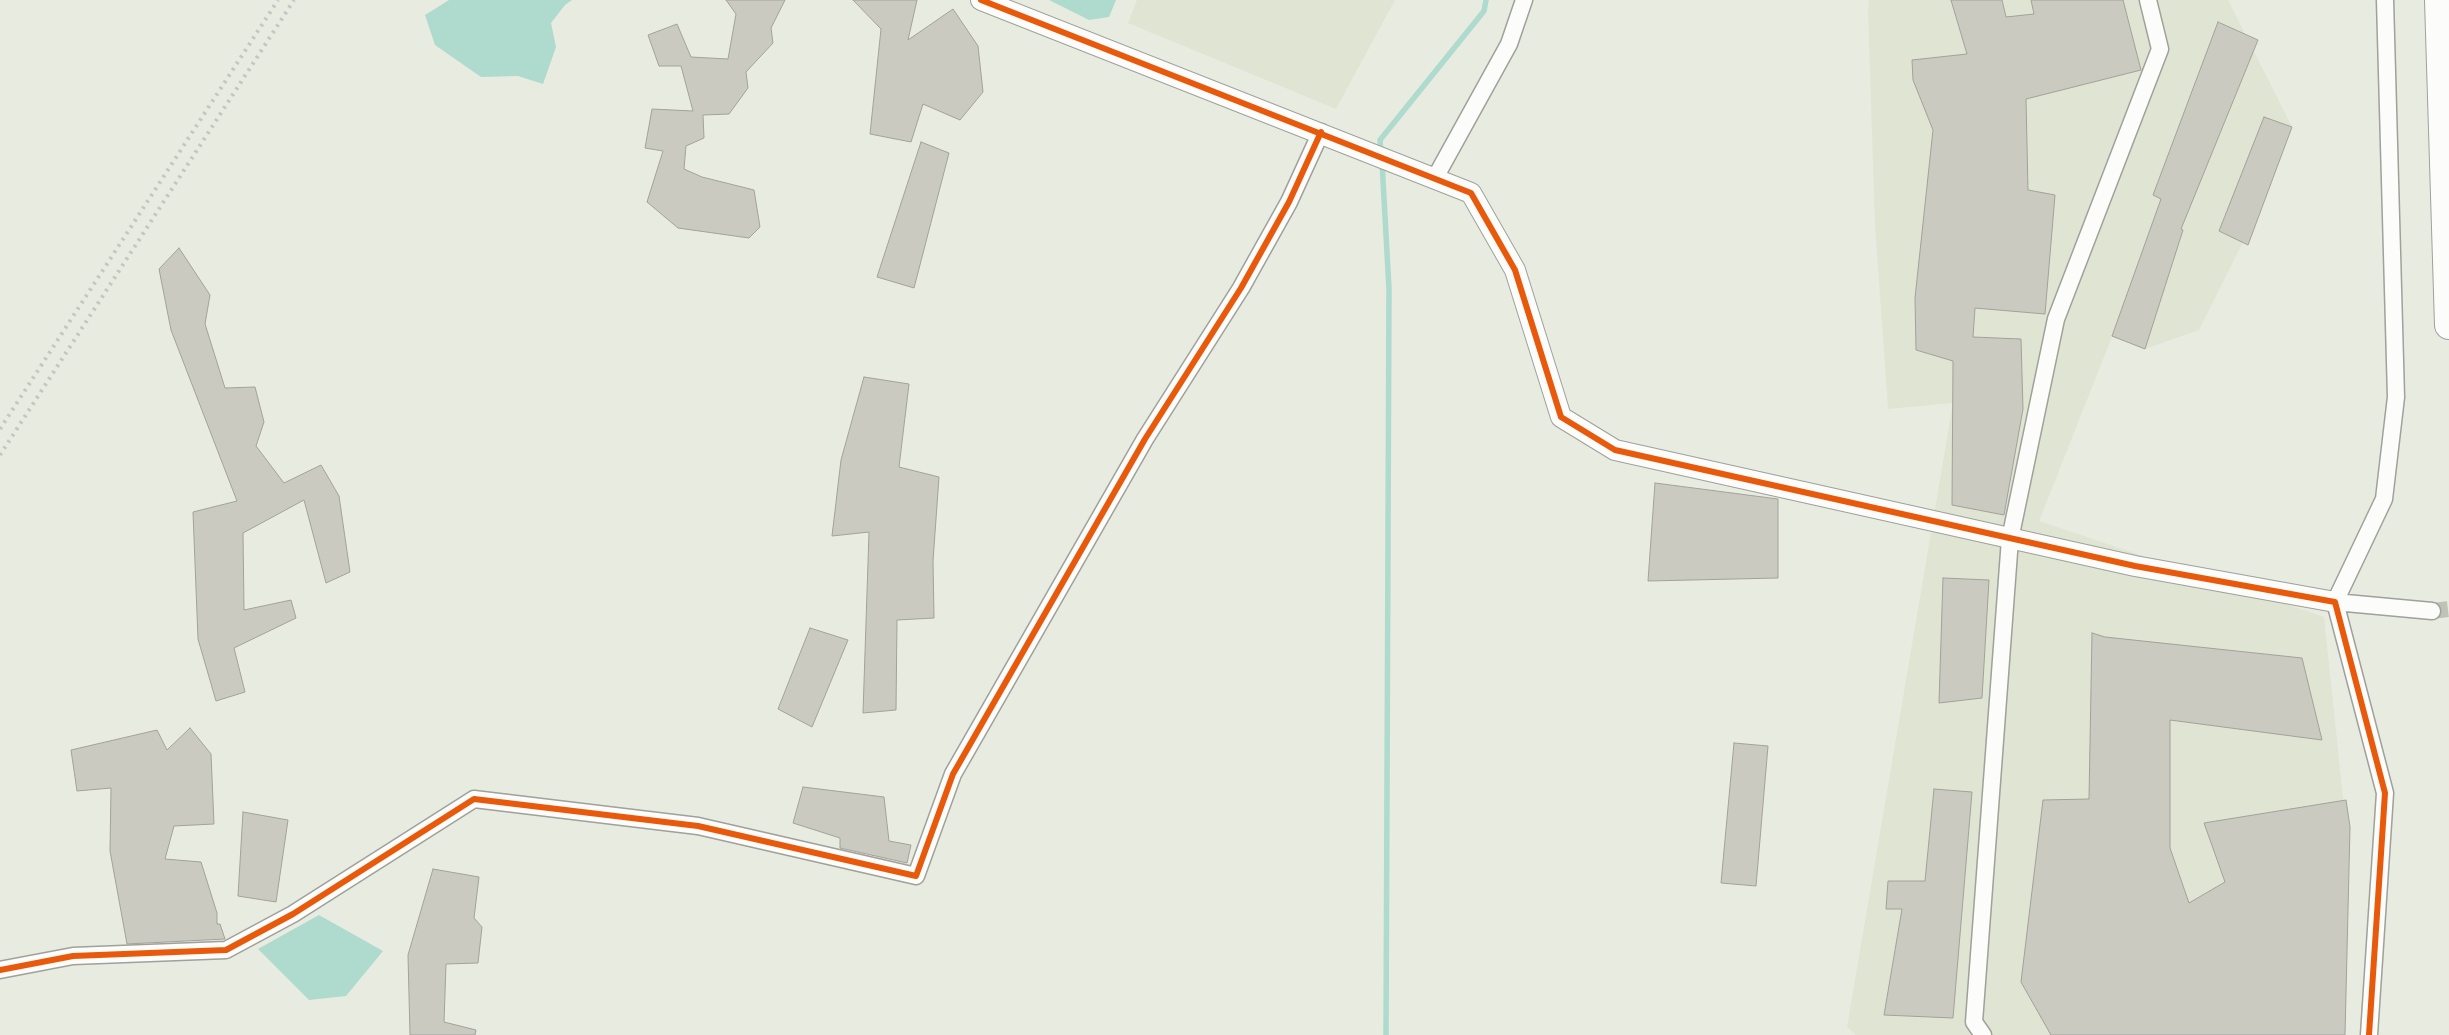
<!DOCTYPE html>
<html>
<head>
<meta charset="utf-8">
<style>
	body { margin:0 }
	canvas { display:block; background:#e8ebe0 }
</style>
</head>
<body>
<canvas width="2449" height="1035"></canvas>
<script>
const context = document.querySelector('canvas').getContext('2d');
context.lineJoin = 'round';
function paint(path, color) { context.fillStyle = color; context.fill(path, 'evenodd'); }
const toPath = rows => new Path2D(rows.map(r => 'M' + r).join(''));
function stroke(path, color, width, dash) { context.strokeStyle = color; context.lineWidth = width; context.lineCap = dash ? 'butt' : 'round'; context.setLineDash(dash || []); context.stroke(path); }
const built = toPath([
	[1137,0,1395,0,1336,109,1128,23],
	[1869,0,2228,0,2292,127,2268,192,2199,330,2145,349,2112,337,2039,521,2324,617,2344,807,2328,1035,1856,1035,1847,1027,1953,403,1888,409,1875,225,1868,12]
]);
const water = toPath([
	[449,0,572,0,565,5,551,23,556,47,543,84,518,76,481,77,435,45,425,15],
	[1049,0,1116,0,1109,17,1089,20],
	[319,915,383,951,346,996,309,1000,258,949]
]);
const stream = toPath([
	[1381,153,1380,140,1484,11,1486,0],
	[1382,162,1389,289,1386,1035]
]);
const building = toPath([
	[726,0,785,0,771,28,773,43,746,72,748,88,729,114,703,115,704,138,686,146,684,169,702,177,754,190,760,227,749,238,678,228,647,202,663,151,645,148,652,109,693,111,681,66,659,66,648,35,677,24,691,57,728,59,736,14,726,0],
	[853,0,917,0,908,40,953,9,978,46,983,92,960,120,923,104,911,142,870,134,881,29,853,0],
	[1951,0,2002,0,2006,17,2034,14,2031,0,2123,0,2141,70,2026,99,2028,190,2055,195,2045,314,1975,308,1973,337,2021,339,2023,409,2004,515,1952,505,1953,361,1916,350,1915,298,1933,130,1913,80,1912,60,1967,54,1951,0],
	[2218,22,2258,40,2181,229,2183,230,2145,349,2112,336,2161,199,2153,195,2218,22],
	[2264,117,2292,127,2248,245,2219,231,2264,117],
	[921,142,949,153,914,288,877,277,921,142],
	[179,248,210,295,205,324,225,388,255,387,264,422,256,446,284,483,321,465,339,496,350,572,326,583,304,500,243,533,244,610,291,600,296,618,234,648,245,692,216,701,198,639,193,512,237,501,171,330,159,269,179,248],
	[864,377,909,384,899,467,939,477,933,561,934,618,897,620,896,710,863,713,869,532,832,536,841,460,864,377],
	[1655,483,1778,499,1778,578,1648,581,1655,483],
	[1943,578,1989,580,1982,698,1939,703,1943,578],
	[810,628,848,640,812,727,778,709,810,628],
	[2092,633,2105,637,2302,658,2322,740,2170,720,2170,848,2189,903,2225,882,2204,823,2346,800,2350,827,2345,1035,2051,1035,2021,982,2043,800,2089,799,2092,633],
	[190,728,211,754,214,824,174,826,165,859,201,862,217,913,217,924,220,924,225,939,127,944,110,851,111,788,77,791,71,750,157,730,167,750,190,728],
	[1734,743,1768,746,1756,886,1721,883,1734,743],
	[803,787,884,797,889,841,911,845,907,863,840,848,840,838,793,823,803,787],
	[1934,789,1972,792,1953,1018,1884,1015,1902,909,1886,909,1888,881,1925,881,1934,789],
	[243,812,288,820,276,902,238,896,243,812],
	[433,869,479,877,474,918,482,927,478,963,446,964,444,1022,476,1030,475,1035,410,1035,408,955,433,869]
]);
const minorTunnel = toPath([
	[2432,611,2449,609]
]);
const minor = toPath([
	[2385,0,2396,397,2384,499,2335,602,2432,611],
	[1435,178,1509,44,1524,0],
	[2335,602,2385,793,2369,1035],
	[0,970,73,956,226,950,293,914,474,799,698,826,916,876,953,774,1145,439,1241,288,1289,202,1321,132],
	[1983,1035,1974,1022,2010,539,2056,319,2160,49,2148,0]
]);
const tertiary = toPath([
	[981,0,1471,193,1515,270,1561,417,1615,450,2135,566,2335,602]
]);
const motorway = toPath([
	[2439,0,2449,325]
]);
const rail = toPath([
	[0,429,278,0],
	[0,455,294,0]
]);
const cycleway = toPath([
	[981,0,1471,193,1515,270,1561,417,1615,450,2135,566,2335,602,2385,793,2369,1035],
	[0,970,73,956,226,950,293,914,474,799,698,826,916,876,953,774,1145,439,1241,288,1289,202,1321,132]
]);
paint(built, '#dfe5d2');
paint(water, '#afdace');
stroke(stream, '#afdace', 5.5);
paint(building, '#cacac1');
stroke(building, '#a2a29a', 1);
stroke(minorTunnel, '#bfc2b8', 16, [16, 8]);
stroke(minor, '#9fa19a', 19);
stroke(tertiary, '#9fa19a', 22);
stroke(motorway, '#9fa19a', 30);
stroke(minor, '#fcfcfa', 16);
stroke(tertiary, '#fcfcfa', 20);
stroke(motorway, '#fcfcfa', 28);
stroke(rail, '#c5c6c3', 4, [2.5, 5]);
stroke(cycleway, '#e8590c', 6);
</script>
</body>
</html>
